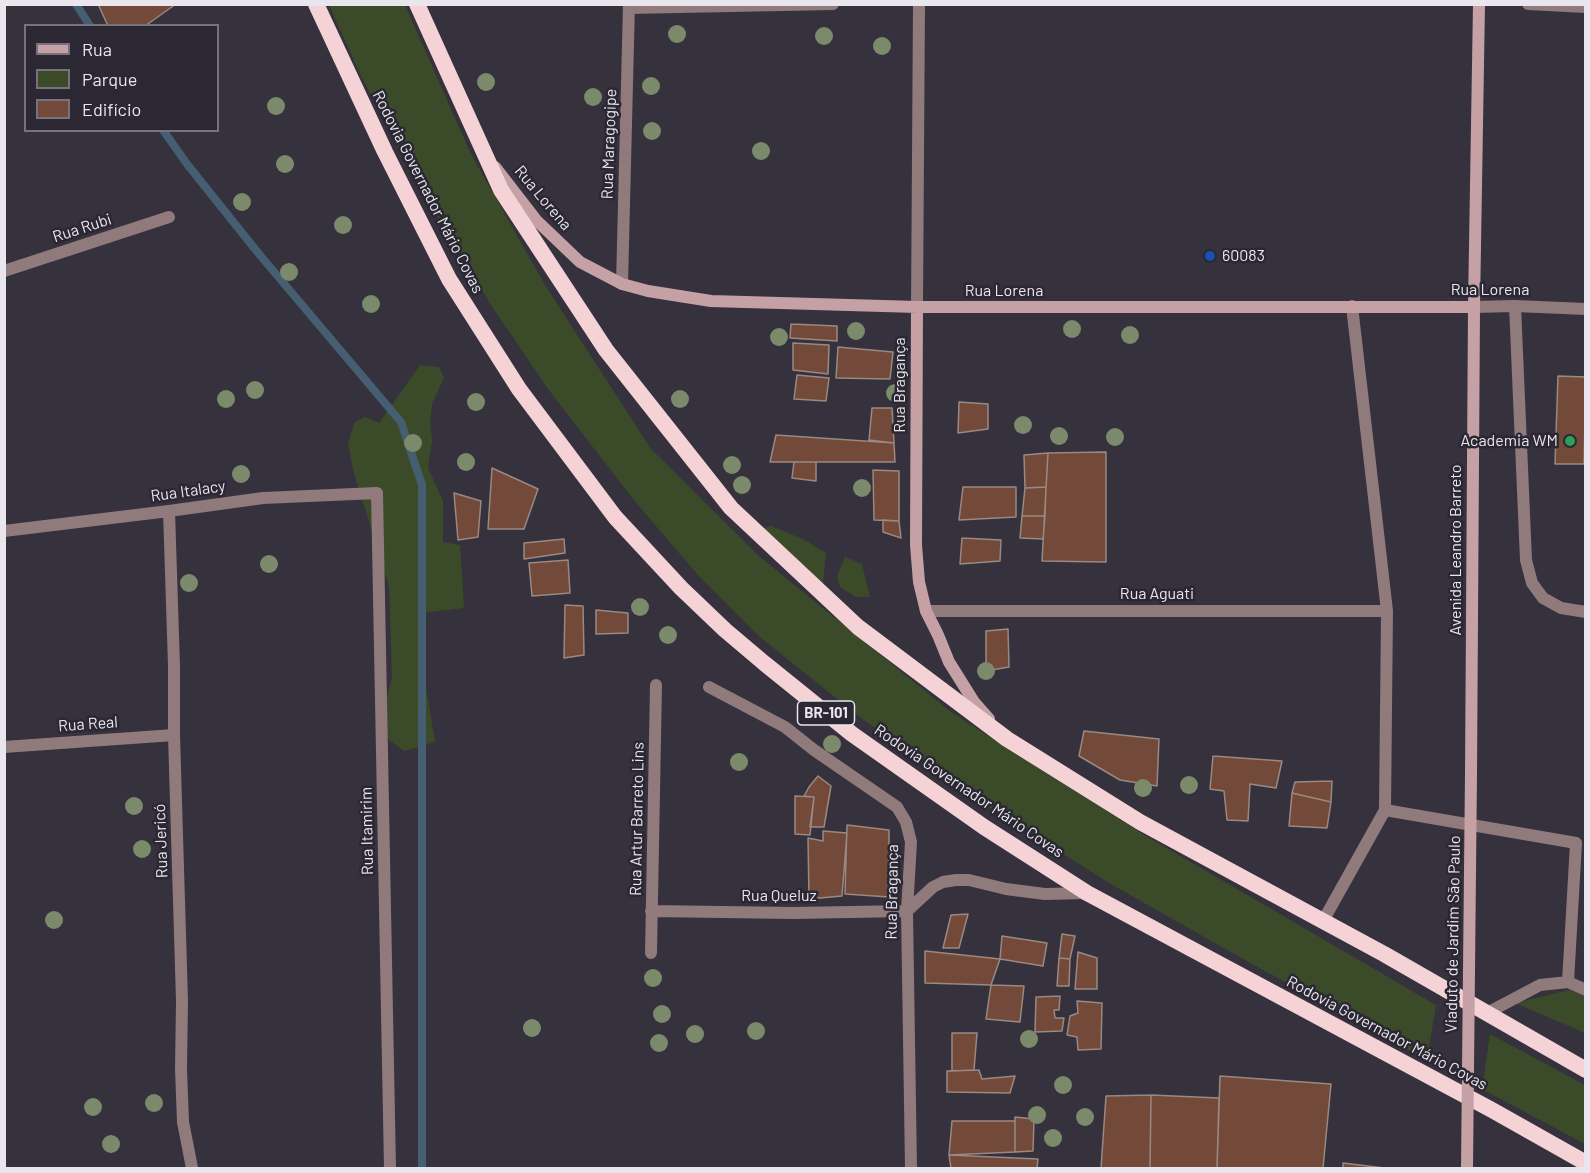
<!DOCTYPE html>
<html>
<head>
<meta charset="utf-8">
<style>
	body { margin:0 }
	#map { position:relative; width:1590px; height:1173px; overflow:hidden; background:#35313d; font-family:Barlow,sans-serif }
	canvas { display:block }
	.frame { position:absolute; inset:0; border:6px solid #e9e6ee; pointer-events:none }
	.legend { position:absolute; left:24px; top:24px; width:195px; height:108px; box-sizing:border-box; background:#2b2733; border:2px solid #77737e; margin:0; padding:8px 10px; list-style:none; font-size:18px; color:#e9e6ee }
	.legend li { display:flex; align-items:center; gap:12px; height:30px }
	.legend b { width:30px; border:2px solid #77737e }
</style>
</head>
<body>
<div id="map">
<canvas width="1590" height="1173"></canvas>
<div class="frame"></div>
<ul class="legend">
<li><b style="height:8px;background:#c5a1a5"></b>Rua</li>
<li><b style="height:16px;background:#3b4b29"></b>Parque</li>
<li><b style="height:16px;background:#73493a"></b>Edifício</li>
</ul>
</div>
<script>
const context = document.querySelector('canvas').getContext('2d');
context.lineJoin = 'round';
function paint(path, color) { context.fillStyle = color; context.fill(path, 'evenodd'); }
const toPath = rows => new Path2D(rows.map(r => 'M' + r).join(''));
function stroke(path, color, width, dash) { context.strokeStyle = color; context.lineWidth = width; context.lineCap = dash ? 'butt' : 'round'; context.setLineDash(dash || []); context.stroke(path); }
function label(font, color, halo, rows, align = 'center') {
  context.font = font + ' Barlow,sans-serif'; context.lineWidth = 5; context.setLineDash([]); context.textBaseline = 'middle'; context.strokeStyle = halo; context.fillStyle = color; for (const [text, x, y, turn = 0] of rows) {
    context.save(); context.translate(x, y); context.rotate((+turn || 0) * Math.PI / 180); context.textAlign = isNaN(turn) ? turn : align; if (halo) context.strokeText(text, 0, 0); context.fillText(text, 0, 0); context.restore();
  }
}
const green = toPath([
	[329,5,405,5,471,154,545,285,651,449,760,557,951,712,1141,833,1436,1005,1427,1060,1236,955,1109,883,935,773,856,714,761,638,697,574,633,499,548,389,491,305,417,182,361,76],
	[420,365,439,367,444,378,432,404,430,422,432,441,428,468,443,501,443,542,460,545,464,608,422,613,421,657,435,742,404,751,377,731,392,678,389,586,353,470,348,442,355,422,365,417,379,423],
	[771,526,805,540,826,553,823,585,763,528],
	[845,557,862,564,870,597,856,597,840,587,837,576],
	[1569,990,1585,996,1585,1033,1515,1003],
	[1490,1034,1585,1085,1585,1144,1482,1089]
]);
const stream = toPath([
	[76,4,90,26],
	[163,130,187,164,259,254,401,422,422,485,422,1168]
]);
const building = toPath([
	[98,4,176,4,145,26,108,26,98,4],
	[791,324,837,326,837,341,790,338,791,324],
	[793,343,829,345,828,374,793,370,793,343],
	[838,347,893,352,890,379,836,378,838,347],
	[797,375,829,378,826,401,794,399,797,375],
	[1558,376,1586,377,1584,464,1555,464,1558,376],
	[959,402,988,404,988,429,958,433,959,402],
	[872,408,892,408,894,443,869,440,872,408],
	[776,435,894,443,895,462,770,462,776,435],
	[1106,452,1106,562,1042,561,1048,453,1106,452],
	[1048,453,1046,487,1025,488,1024,455,1048,453],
	[794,462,816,462,816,481,792,478,794,462],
	[492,468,538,489,524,529,488,529,492,468],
	[873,470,899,471,899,521,874,520,873,470],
	[963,487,1016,487,1016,517,959,520,963,487],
	[1046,487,1045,516,1022,516,1025,488,1046,487],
	[454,493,481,501,478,537,458,540,454,493],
	[1022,516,1045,516,1043,539,1020,538,1022,516],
	[883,520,899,521,901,538,883,532,883,520],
	[962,538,1001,540,1000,561,960,564,962,538],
	[564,539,565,553,524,559,524,543,564,539],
	[568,560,570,593,532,596,529,563,568,560],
	[565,605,583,606,584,655,564,658,565,605],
	[596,610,628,613,628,633,596,634,596,610],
	[1008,629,1009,667,986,671,986,631,1008,629],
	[1084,731,1159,739,1157,786,1120,780,1079,756,1084,731],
	[1213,756,1282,761,1276,788,1250,784,1248,821,1227,820,1224,791,1210,789,1213,756],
	[818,776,831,786,824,827,810,827,814,797,804,796,809,787,818,776],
	[1332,781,1331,802,1292,793,1295,782,1332,781],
	[1292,793,1331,802,1327,828,1289,826,1292,793],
	[795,796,814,797,810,835,795,834,795,796],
	[847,825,889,830,889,897,845,894,847,825],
	[823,831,847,833,842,896,809,899,808,838,823,841,823,831],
	[968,914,959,948,943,948,951,915,968,914],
	[1062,934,1075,936,1070,959,1059,958,1062,934],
	[1002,936,1047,943,1043,966,1000,959,1002,936],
	[925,951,1000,959,991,985,925,983,925,951],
	[1078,952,1097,958,1097,989,1075,989,1078,952],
	[1059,958,1070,959,1069,986,1057,986,1059,958],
	[991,985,1024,986,1020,1022,986,1019,991,985],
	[1060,996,1059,1010,1054,1010,1055,1018,1064,1018,1062,1031,1035,1032,1036,997,1060,996],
	[1077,1001,1102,1003,1101,1049,1078,1050,1077,1037,1067,1035,1070,1016,1078,1013,1077,1001],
	[952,1033,977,1033,974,1070,952,1071,952,1033],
	[979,1070,982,1079,1015,1076,1010,1093,947,1092,947,1071,979,1070],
	[1220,1076,1331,1084,1323,1168,1217,1168,1220,1076],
	[1151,1095,1219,1098,1217,1168,1150,1168,1151,1095],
	[1151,1095,1150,1168,1101,1168,1106,1096,1151,1095],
	[1015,1117,1034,1119,1033,1151,1015,1152,1015,1117],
	[952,1121,1015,1121,1015,1152,949,1155,952,1121],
	[949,1155,1038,1159,1037,1168,951,1168,949,1155],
	[1343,1163,1384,1168,1343,1168,1343,1163]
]);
const service = toPath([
	[1385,810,1576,843,1568,982],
	[1487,1013,1540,985,1568,982,1586,990]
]);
const minor = toPath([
	[1528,4,1586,7],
	[629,8,833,4],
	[4,271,169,217],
	[622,284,629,4],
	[1515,306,1526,560,1532,583,1543,598,1561,608,1586,612],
	[917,307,919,4],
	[169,511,263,498,377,493,390,1168],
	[926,611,1387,611],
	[709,687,785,727,814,750,897,807,906,822,911,842,907,911,911,1168],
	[4,747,174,735],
	[651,911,793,913,907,911],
	[907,911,933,887,943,882,956,880,969,880,1006,889,1045,894,1087,893],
	[1323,921,1385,810,1387,611,1352,306],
	[651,953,656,685]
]);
const tertiary = toPath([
	[1474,307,1515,306,1586,309],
	[4,531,169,511,174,666,174,735,182,1001,181,1069,183,1122,192,1168]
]);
const secondary = toPath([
	[495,167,536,220,580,262,622,284,648,291,711,301,917,307,1474,307],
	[917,307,916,545,919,582,926,611,938,635,949,662,974,702,989,719],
	[1471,773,1474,307,1479,4]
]);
const trunk = toPath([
	[316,4,385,152,449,279,519,389,615,517,681,588,725,630,764,663,852,734,984,827,1087,893,1492,1110,1586,1163],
	[417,4,501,190,606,350,731,508,858,627,1007,739,1140,822,1384,954,1586,1070]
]);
const secondaryBridge = toPath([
	[1467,1168,1471,773]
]);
const trees = [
	[677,34],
	[824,36],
	[882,46],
	[486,82],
	[651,86],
	[593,97],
	[276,106],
	[652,131],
	[761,151],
	[285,164],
	[242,202],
	[343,225],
	[289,272],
	[371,304],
	[1072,329],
	[856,331],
	[1130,335],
	[779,337],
	[255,390],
	[895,393],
	[226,399],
	[680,399],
	[476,402],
	[1023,425],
	[1059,436],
	[1115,437],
	[413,443],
	[466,462],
	[732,465],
	[241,474],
	[742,485],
	[862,488],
	[269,564],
	[189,583],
	[640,607],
	[668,635],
	[986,671],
	[832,744],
	[739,762],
	[1189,785],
	[1143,788],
	[134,806],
	[142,849],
	[54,920],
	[653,978],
	[662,1014],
	[532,1028],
	[756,1031],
	[695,1034],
	[1029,1039],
	[659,1043],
	[1063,1085],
	[154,1103],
	[93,1107],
	[1037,1115],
	[1085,1117],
	[1053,1138],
	[111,1144]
];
const markers = [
	[1210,256,6,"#1a4fb4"],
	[1570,441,6,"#2e9e5b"]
];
const shields = [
	[826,713,57]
];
const shieldNames = [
	["BR-101",826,713]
];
const streetNames = [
	["Rua Maragogipe",609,144,-88],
	["Rodovia Governador Mário Covas",428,192,63],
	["Rua Lorena",543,198,50],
	["Rua Rubi",82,228,-18],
	["Rua Lorena",1490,290],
	["Rua Lorena",1004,291],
	["Rua Bragança",900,385,-90],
	["Rua Italacy",188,491,-8],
	["Avenida Leandro Barreto",1456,550,-90],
	["Rua Aguati",1157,594],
	["Rua Real",88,724,-4],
	["Rodovia Governador Mário Covas",969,791,34],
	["Rua Artur Barreto Lins",637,819,-89],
	["Rua Itamirim",367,831,-91],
	["Rua Jericó",161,841,-92],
	["Rua Bragança",892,892,-89],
	["Rua Queluz",779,896],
	["Viaduto de Jardim São Paulo",1453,934,-89],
	["Rodovia Governador Mário Covas",1387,1033,28]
];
const poiNames = [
	["60083",1222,256],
	["Academia WM",1558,441,"right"]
];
paint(green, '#3b4b29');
stroke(stream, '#465e71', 8);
paint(building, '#73493a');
stroke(building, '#9a8983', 1.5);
stroke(service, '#907a7c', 12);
stroke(minor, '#907a7c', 12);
stroke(tertiary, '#907a7c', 12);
stroke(secondary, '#c5a1a5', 12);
stroke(trunk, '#f4d2d6', 16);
stroke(secondaryBridge, '#c5a1a5', 12);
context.fillStyle = '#7a8a6b';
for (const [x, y] of trees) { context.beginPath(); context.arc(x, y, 9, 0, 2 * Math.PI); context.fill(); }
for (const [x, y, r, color] of markers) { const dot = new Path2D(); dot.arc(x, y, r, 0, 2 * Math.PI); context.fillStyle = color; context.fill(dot); stroke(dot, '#2b2733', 2); }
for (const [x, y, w] of shields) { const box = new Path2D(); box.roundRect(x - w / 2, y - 12, w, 24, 4.5); context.fillStyle = '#2b2733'; context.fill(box); stroke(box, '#e9e6ee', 1.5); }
label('bold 15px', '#e9e6ee', null, shieldNames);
label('16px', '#e9e6ee', '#2b2733', streetNames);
label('16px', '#e9e6ee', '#2b2733', poiNames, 'left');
</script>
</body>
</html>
